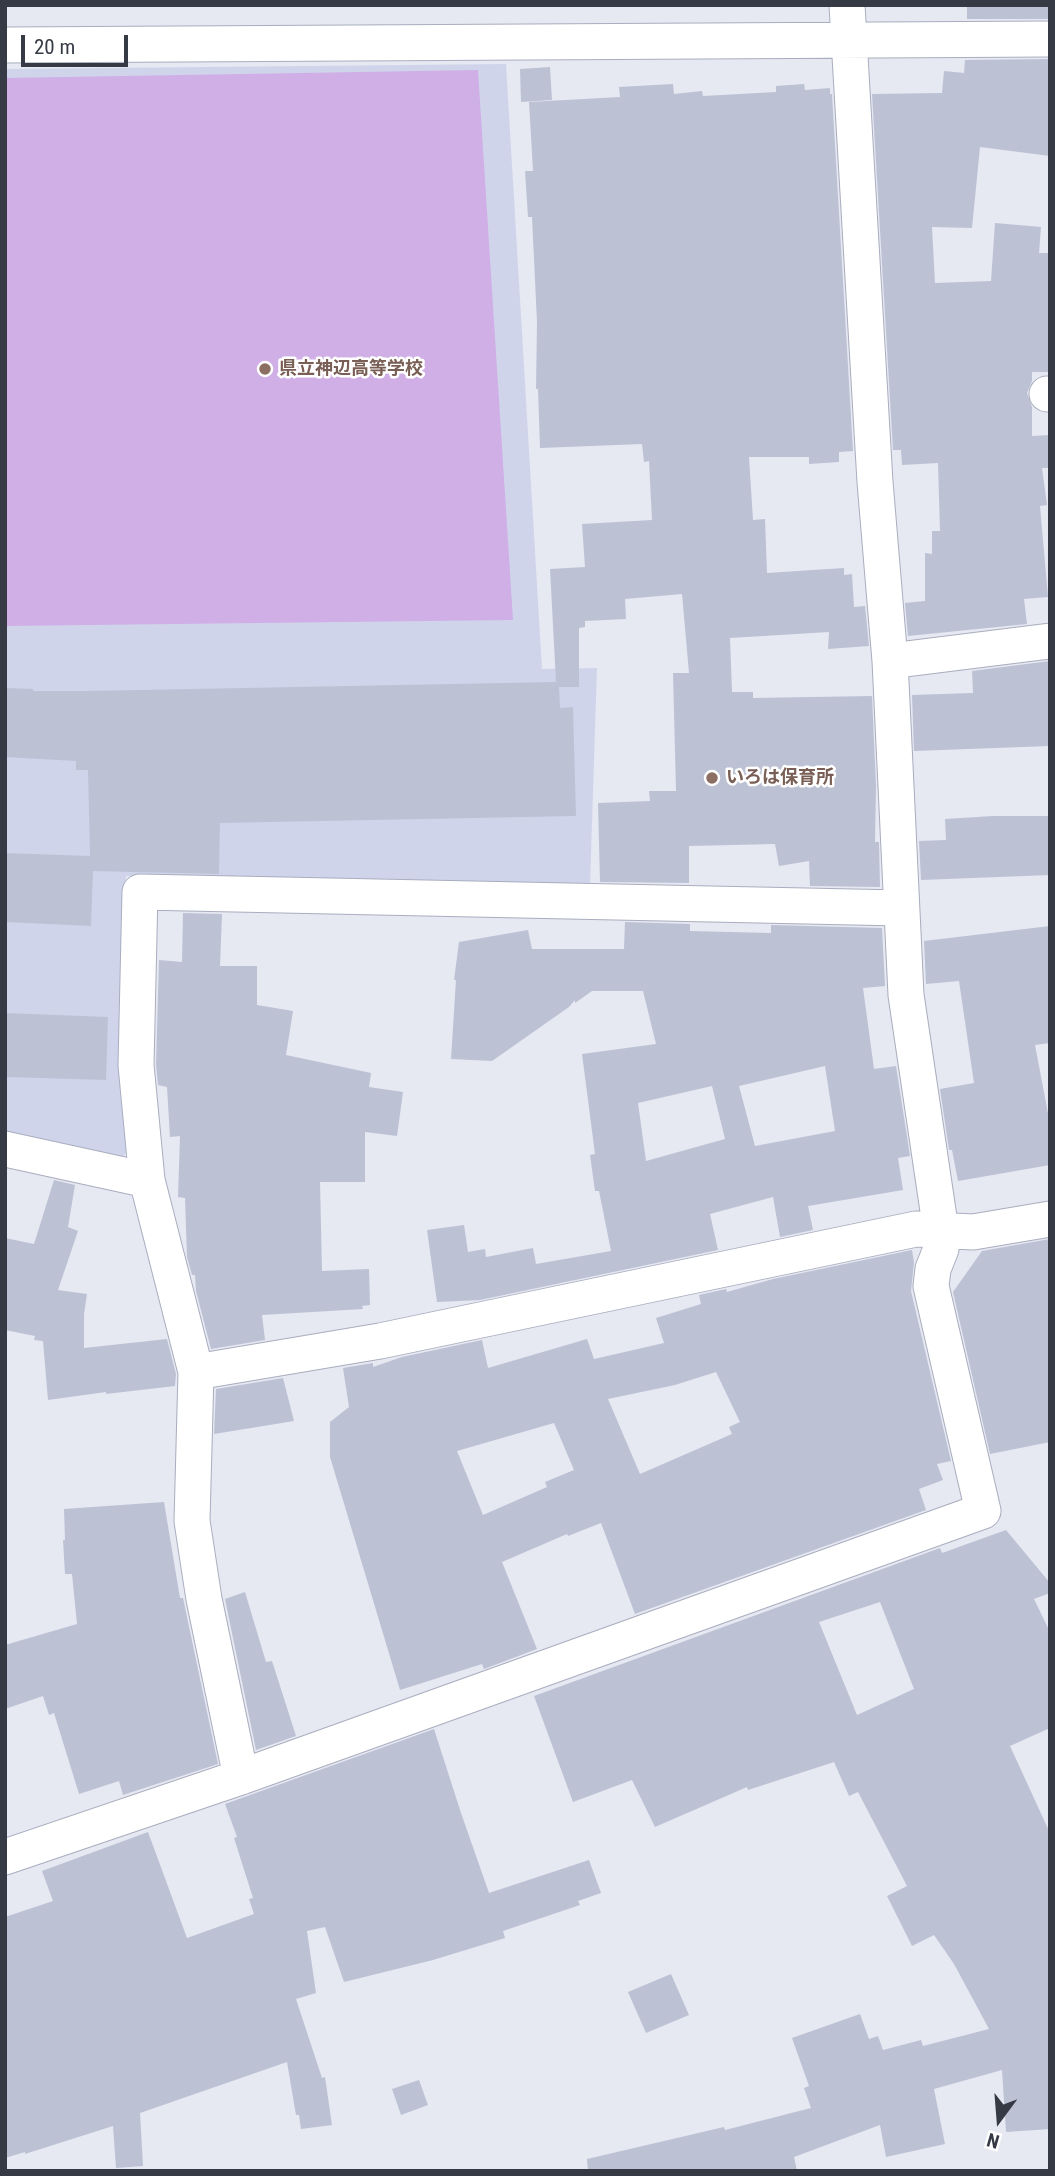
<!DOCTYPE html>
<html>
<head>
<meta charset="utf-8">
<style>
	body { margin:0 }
	#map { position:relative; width:1055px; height:2176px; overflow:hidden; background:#e6e8f2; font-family:"Roboto Condensed",sans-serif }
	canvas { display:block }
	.frame { position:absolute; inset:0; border:7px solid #353a45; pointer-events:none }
	.north { position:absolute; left:964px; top:2085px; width:70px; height:70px; -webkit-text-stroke:5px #fff; paint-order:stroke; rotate:196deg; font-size:19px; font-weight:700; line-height:28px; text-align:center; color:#353a45 }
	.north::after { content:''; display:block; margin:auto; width:24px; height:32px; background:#353a45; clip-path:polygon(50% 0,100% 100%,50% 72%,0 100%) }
	.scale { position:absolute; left:21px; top:35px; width:107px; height:32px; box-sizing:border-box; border:4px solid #353a45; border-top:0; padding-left:9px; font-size:21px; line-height:24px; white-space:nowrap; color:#353a45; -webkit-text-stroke:5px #fff; paint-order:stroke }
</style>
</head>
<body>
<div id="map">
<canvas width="1055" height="2176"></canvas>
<div class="frame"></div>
<div class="north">N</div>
<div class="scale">20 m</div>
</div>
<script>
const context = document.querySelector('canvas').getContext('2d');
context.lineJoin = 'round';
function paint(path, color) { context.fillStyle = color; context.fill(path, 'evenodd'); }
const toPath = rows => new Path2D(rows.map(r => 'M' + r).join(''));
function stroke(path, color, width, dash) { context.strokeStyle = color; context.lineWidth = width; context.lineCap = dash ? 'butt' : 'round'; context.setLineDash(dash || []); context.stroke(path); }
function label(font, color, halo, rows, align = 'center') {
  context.font = font + ' "Roboto Condensed","Noto Sans JP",sans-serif'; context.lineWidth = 5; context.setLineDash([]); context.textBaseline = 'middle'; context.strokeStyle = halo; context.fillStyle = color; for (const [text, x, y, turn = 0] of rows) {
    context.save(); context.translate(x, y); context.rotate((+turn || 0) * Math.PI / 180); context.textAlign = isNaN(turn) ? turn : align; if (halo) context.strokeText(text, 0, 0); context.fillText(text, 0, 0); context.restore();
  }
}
const education = toPath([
	[506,64,542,669,597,668,590,885,126,876,123,1089,136,1141,122,1158,5,1137,5,69]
]);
const green = toPath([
	[478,70,513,620,5,626,5,78]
]);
const building = toPath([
	[967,5,1050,5,1050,19,967,19],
	[1050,59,1050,156,980,147,972,228,932,227,935,283,991,281,995,223,1041,227,1039,253,1050,253,1050,372,1032,372,1032,381,1027,393,1032,407,1032,436,1050,435,1050,468,1042,468,1047,505,1040,506,1048,597,1024,599,1027,624,908,636,905,603,925,601,925,553,932,554,932,531,940,531,938,463,902,465,901,450,893,450,872,94,942,93,944,71,964,73,965,60],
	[550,67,552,100,521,102,520,69],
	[673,84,674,94,702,91,703,96,776,92,776,86,804,84,805,90,830,88,830,94,832,94,853,451,839,452,839,462,809,464,809,457,749,457,753,520,765,519,767,573,844,568,844,575,852,574,854,607,865,606,869,646,828,649,829,632,730,638,732,692,753,692,753,698,872,696,876,786,875,842,879,842,880,887,810,886,809,861,779,866,775,844,689,846,689,883,600,882,598,803,650,801,649,791,676,791,673,673,689,673,682,594,625,599,626,619,585,621,585,627,579,628,579,687,559,687,560,708,573,707,576,816,220,823,219,874,93,871,91,926,5,922,5,853,90,856,88,770,76,770,76,761,5,757,5,688,33,689,33,691,87,691,556,682,550,569,585,567,582,524,652,520,649,461,644,462,642,444,540,448,538,389,536,389,537,322,532,217,528,217,525,171,533,171,529,102,620,97,619,87],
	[1050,661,1050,746,914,751,912,695,973,693,972,671],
	[993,816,1050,816,1050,875,921,880,919,841,946,840,945,819],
	[183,913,222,914,220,966,257,966,257,1005,293,1011,286,1055,371,1073,369,1087,403,1092,397,1136,365,1132,365,1182,320,1182,322,1271,369,1269,370,1305,362,1306,363,1309,262,1315,265,1340,211,1349,196,1291,195,1275,192,1275,187,1257,185,1198,178,1197,180,1136,170,1137,167,1087,158,1085,156,1064,159,960,182,962],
	[625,922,690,924,690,931,771,933,771,925,882,928,885,986,863,988,874,1069,896,1066,910,1156,898,1158,903,1190,808,1206,813,1230,780,1237,773,1197,710,1214,718,1250,480,1300,437,1302,427,1230,464,1225,468,1252,485,1249,486,1257,533,1248,536,1264,611,1251,599,1191,595,1191,590,1155,595,1154,582,1054,656,1044,643,991,592,991,575,1003,575,1000,569,1007,492,1061,451,1059,456,980,454,980,459,942,528,930,532,949,624,949],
	[825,1066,835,1131,755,1146,739,1086],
	[712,1086,725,1139,646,1161,638,1103],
	[1050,926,1050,1043,1035,1045,1050,1124,1050,1165,958,1181,952,1150,949,1150,940,1089,974,1083,959,981,926,984,924,941],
	[5,1013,108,1017,106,1080,5,1077],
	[54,1180,75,1185,68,1227,78,1231,58,1290,87,1294,84,1314,84,1348,167,1339,176,1374,175,1386,106,1394,106,1392,48,1400,43,1341,34,1340,35,1336,5,1330,5,1238,34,1244],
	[1050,1239,1050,1442,990,1454,953,1292,982,1251],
	[912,1250,914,1262,911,1291,951,1461,937,1464,943,1480,919,1489,926,1510,635,1614,601,1523,568,1536,567,1534,502,1562,537,1649,484,1669,482,1664,400,1690,330,1457,330,1422,349,1407,343,1368,373,1363,373,1367,402,1357,482,1340,488,1368,587,1339,594,1359,664,1343,656,1318,701,1304,699,1295,726,1289,727,1292,773,1279],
	[716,1372,740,1422,729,1427,732,1434,640,1474,608,1399,675,1385],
	[554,1423,574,1470,545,1482,547,1487,483,1515,457,1451],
	[283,1378,294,1421,214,1434,216,1389],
	[164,1502,180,1598,183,1598,218,1764,123,1795,119,1781,79,1794,54,1713,49,1715,43,1696,5,1709,5,1645,77,1624,72,1574,65,1574,63,1540,65,1540,64,1509],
	[1006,1530,1050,1583,1050,1593,1034,1599,1050,1632,1050,1728,1010,1746,1050,1833,1050,2129,1006,2132,1002,2070,934,2089,945,2144,886,2157,880,2125,794,2157,797,2171,588,2171,587,2159,724,2127,725,2130,811,2108,804,2088,809,2086,792,2038,860,2014,869,2039,878,2036,883,2050,921,2040,923,2046,989,2029,954,1964,934,1935,912,1946,887,1896,907,1886,858,1792,849,1796,834,1762,748,1790,747,1787,655,1827,632,1780,573,1802,534,1696,940,1548,942,1553],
	[880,1602,914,1689,857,1715,819,1622],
	[245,1592,266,1662,272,1661,296,1736,256,1750,225,1599],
	[434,1729,461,1813,489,1893,589,1860,601,1893,578,1901,580,1905,503,1931,505,1938,433,1960,344,1982,325,1927,307,1931,316,1993,296,1999,322,2078,325,2077,332,2125,301,2129,299,2115,296,2115,287,2062,140,2113,143,2166,116,2168,113,2126,25,2154,25,2152,5,2158,5,1917,53,1901,42,1871,148,1832,187,1938,254,1914,249,1899,253,1898,234,1838,237,1837,225,1804],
	[671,1974,689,2015,646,2033,628,1992],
	[419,2080,428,2105,401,2115,392,2089]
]);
const minor = toPath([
	[5,45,1050,39],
	[1047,394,1050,394],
	[890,661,1050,641],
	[5,1149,147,1180],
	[196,1372,380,1341,916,1229,973,1232,1050,1219],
	[241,1777,204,1599,192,1521,196,1372,147,1180,136,1065,140,892,901,908],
	[5,1857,241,1777,983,1511,931,1286,933,1269,941,1249,941,1231,906,995,890,661,875,482,847,5]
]);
const markers = [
	[265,369,7,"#8d6e63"],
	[712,778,7,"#8d6e63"]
];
const educationNames = [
	["県立神辺高等学校",279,369],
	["いろは保育所",726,778]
];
paint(education, '#d0d4eb');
paint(green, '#cfafe6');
paint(building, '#bcc2d4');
stroke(minor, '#a9adbe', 37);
stroke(minor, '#fff', 35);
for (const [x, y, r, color] of markers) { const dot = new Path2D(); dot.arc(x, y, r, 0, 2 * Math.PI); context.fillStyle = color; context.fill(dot); stroke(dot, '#fff', 2.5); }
label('bold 18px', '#785e54', '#fff', educationNames, 'left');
</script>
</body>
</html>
